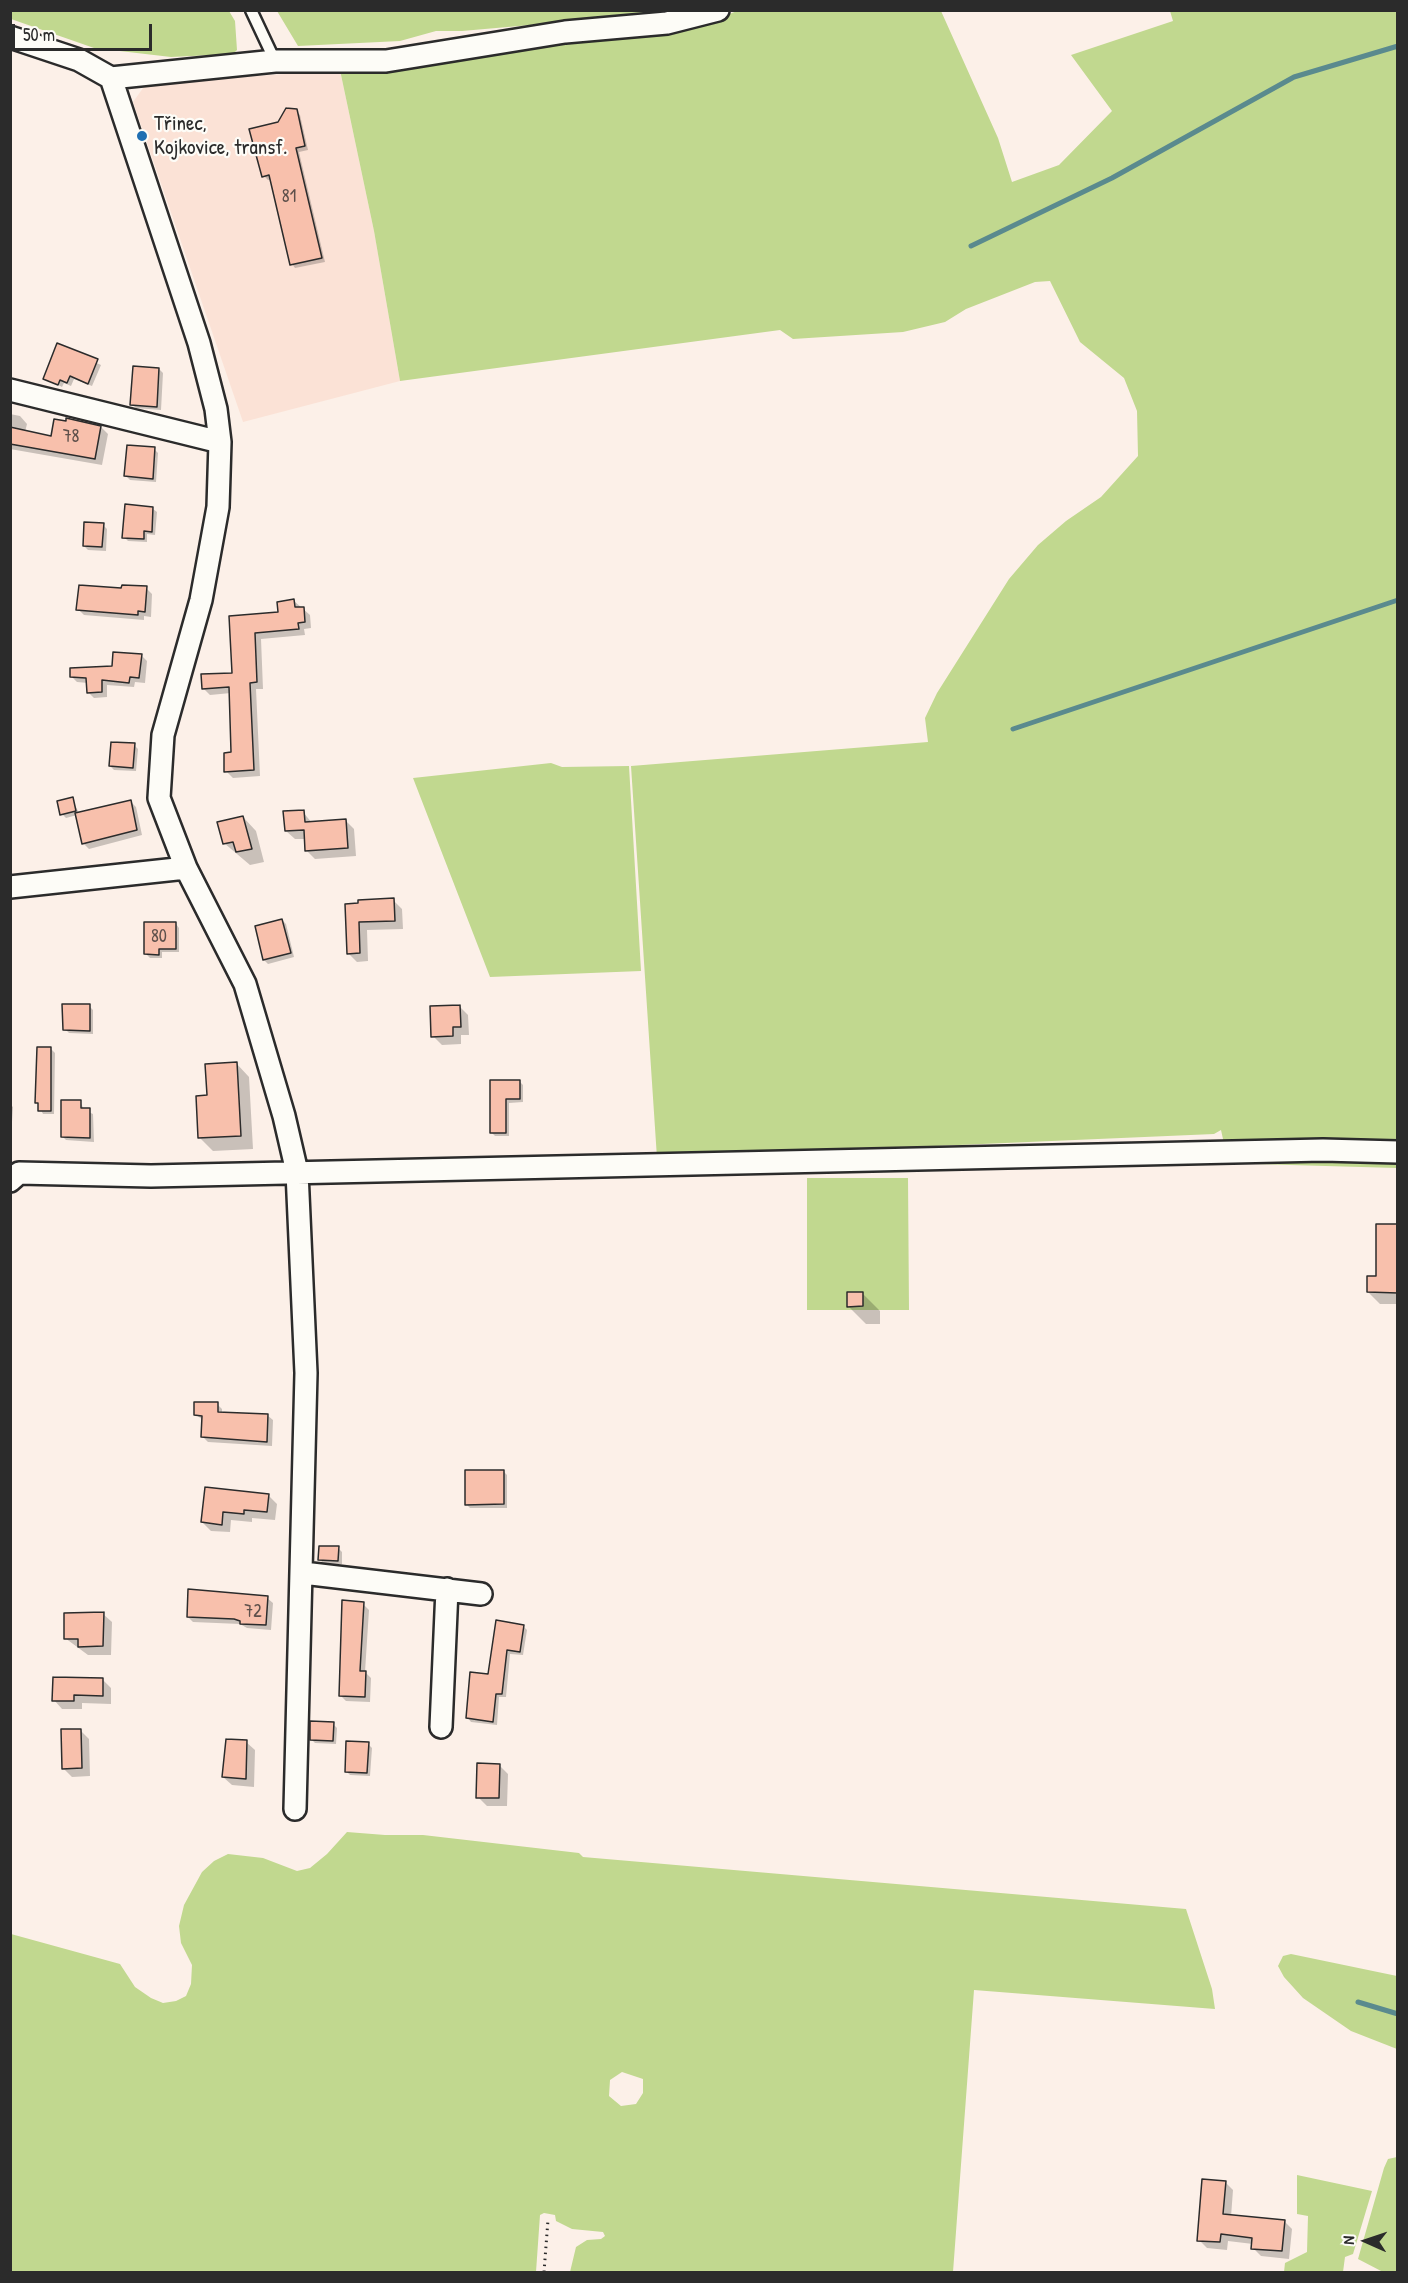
<!DOCTYPE html>
<html>
<head>
<meta charset="utf-8">
<style>
	body { margin:0 }
	#map { position:relative; width:1408px; height:2283px; overflow:hidden; background:#fcf0e8; font-family:"Patrick Hand",sans-serif }
	canvas { display:block }
	.frame { position:absolute; inset:0; border:12px solid #2b2b2b; pointer-events:none }
	.north { position:absolute; left:1336px; top:2211px; width:60px; height:60px; -webkit-text-stroke:4px #fdfcf7; paint-order:stroke; rotate:273deg; font-size:16px; font-weight:700; line-height:24px; text-align:center; color:#2b2b2b }
	.north::after { content:''; display:block; margin:auto; width:21px; height:27px; background:#2b2b2b; clip-path:polygon(50% 0,100% 100%,50% 72%,0 100%) }
	.scale { position:absolute; left:12px; top:24px; width:140px; height:27px; box-sizing:border-box; border:3px solid #2b2b2b; border-top:0; padding-left:8px; font-size:18px; line-height:21px; white-space:nowrap; color:#2b2b2b; -webkit-text-stroke:4px #fdfcf7; paint-order:stroke }
</style>
</head>
<body>
<div id="map">
<canvas width="1408" height="2283"></canvas>
<div class="frame"></div>
<div class="north">N</div>
<div class="scale">50 m</div>
</div>
<script>
const context = document.querySelector('canvas').getContext('2d');
context.lineJoin = 'round';
function paint(path, color) { context.fillStyle = color; context.fill(path, 'evenodd'); }
const toPath = rows => new Path2D(rows.map(r => 'M' + r).join(''));
function stroke(path, color, width, dash) { context.strokeStyle = color; context.lineWidth = width; context.lineCap = dash ? 'butt' : 'round'; context.setLineDash(dash || []); context.stroke(path); }
function label(font, color, halo, rows, align = 'center') {
  context.font = font + ' "Patrick Hand",sans-serif'; context.lineWidth = 4.5; context.setLineDash([]); context.textBaseline = 'middle'; context.strokeStyle = halo; context.fillStyle = color; for (const [text, x, y, turn = 0] of rows) {
    context.save(); context.translate(x, y); context.rotate((+turn || 0) * Math.PI / 180); context.textAlign = isNaN(turn) ? turn : align; if (halo) context.strokeText(text, 0, 0); context.fillText(text, 0, 0); context.restore();
  }
}
const built = toPath([
	[340,70,374,231,400,381,243,422,133,102,146,84]
]);
const green = toPath([
	[10,11,229,11,235,21,237,50,233,54,171,57,94,48,11,19],
	[277,11,690,11,462,31,436,31,400,41,298,46],
	[737,11,941,11,998,138,1012,182,1059,165,1112,111,1071,55,1173,21,1170,11,1397,11,1397,1168,1254,1164,1250,1147,1225,1148,1221,1130,1214,1134,657,1158,631,766,928,742,925,718,937,693,1009,579,1038,545,1066,521,1101,497,1138,456,1137,411,1124,378,1080,342,1050,281,1035,282,966,309,945,322,903,332,793,339,780,330,400,381,374,231,340,70,555,41,673,31,702,25],
	[551,763,562,767,629,766,641,971,490,977,413,778],
	[807,1178,908,1178,909,1310,807,1310],
	[347,1832,385,1835,423,1835,579,1853,583,1857,1186,1909,1212,1989,1215,2009,974,1990,953,2272,570,2272,576,2247,587,2240,601,2239,605,2236,603,2232,572,2229,556,2221,555,2215,544,2213,540,2215,536,2272,11,2272,11,1934,120,1964,135,1987,151,1998,163,2003,176,2001,186,1996,191,1984,192,1965,181,1943,179,1926,184,1905,202,1872,214,1861,228,1854,263,1858,297,1871,310,1868,327,1854],
	[622,2072,643,2079,643,2093,636,2104,621,2106,609,2096,610,2080],
	[1291,1954,1397,1976,1397,2049,1351,2031,1303,1998,1284,1977,1278,1966,1283,1956],
	[1397,2157,1397,2272,1383,2272,1358,2259,1384,2168,1388,2159],
	[1297,2175,1372,2191,1353,2254,1345,2257,1343,2272,1284,2272,1285,2263,1307,2252,1308,2216,1297,2214]
]);
const shadow = toPath([
	[296,111,300,115,308,150,299,152,325,262,295,268,292,264,272,179,268,180,264,176,279,123],
	[58,345,101,365,92,386,74,379,71,386,64,383,62,387,45,378],
	[159,369,163,373,161,410,136,408,132,404],
	[10,414,20,416,27,424,25,432,52,438,101,427,108,434,102,465,10,449],
	[154,449,158,453,156,482,130,480,126,476],
	[153,509,157,512,155,535,147,534,147,542,128,541,124,537],
	[103,525,107,529,106,551,88,550,84,546],
	[146,588,152,594,151,617,144,616,144,620,84,615,78,609,123,590],
	[294,601,310,615,311,628,304,629,305,635,261,639,263,689,256,689,260,776,233,778,226,771,233,753,231,693,210,695,203,688,233,674,230,617,279,613],
	[141,655,147,661,145,683,135,682,134,687,107,685,107,697,94,698,88,692,88,683,77,682,71,676,113,667],
	[134,745,138,749,136,771,114,770,110,766],
	[72,799,79,813,130,801,136,807,142,835,89,849,83,843,77,815,66,818,62,814],
	[303,812,312,823,346,821,354,829,356,856,315,859,306,850,306,839,295,839,286,831],
	[243,817,256,831,264,862,250,865,224,843],
	[393,900,402,909,403,929,367,930,368,961,357,962,348,953,346,905],
	[282,920,286,924,294,957,268,964,264,960],
	[176,924,179,928,179,952,162,952,162,958,150,958,146,954],
	[89,1006,93,1010,93,1034,69,1033,65,1029],
	[460,1007,468,1015,469,1035,461,1035,461,1044,442,1045,433,1036],
	[51,1049,55,1053,54,1114,43,1114,37,1102],
	[236,1063,249,1077,253,1149,213,1151,199,1137],
	[519,1081,523,1085,523,1102,509,1103,509,1136,495,1136,491,1132,491,1082],
	[80,1101,84,1110,93,1114,94,1142,66,1140,62,1136],
	[10,1104,13,1107,12,1122,10,1122],
	[1398,1225,1398,1304,1380,1304,1368,1292,1377,1278],
	[863,1294,880,1311,880,1324,866,1324,848,1306],
	[217,1404,222,1409,222,1414,267,1415,273,1420,272,1446,208,1442,203,1437,203,1420,195,1414],
	[503,1471,507,1475,507,1508,470,1508,466,1504],
	[206,1489,268,1495,277,1504,275,1520,252,1518,252,1522,231,1520,230,1532,211,1531,202,1522],
	[338,1548,342,1552,342,1564,324,1564,320,1560],
	[267,1598,273,1603,271,1630,247,1628,240,1624,193,1622,188,1617],
	[343,1602,363,1604,369,1610,365,1672,371,1678,370,1702,346,1701,340,1695],
	[103,1614,112,1622,111,1655,88,1655,65,1638],
	[523,1626,527,1630,523,1655,510,1654,506,1697,499,1697,497,1725,471,1722,468,1718,489,1676],
	[102,1679,111,1688,111,1704,82,1703,82,1709,62,1709,54,1700],
	[333,1724,337,1728,336,1744,315,1743,311,1739],
	[80,1730,89,1739,90,1776,72,1777,63,1768],
	[246,1742,255,1750,254,1787,232,1785,223,1777],
	[368,1744,372,1748,370,1776,350,1775,346,1771],
	[499,1765,508,1774,507,1806,487,1806,478,1797],
	[1225,2182,1233,2190,1231,2217,1284,2221,1292,2229,1289,2259,1261,2256,1253,2248,1253,2244,1228,2241,1227,2250,1207,2248,1199,2240]
]);
const stream = toPath([
	[971,246,1112,178,1294,77,1398,46],
	[1013,729,1398,600],
	[1358,2002,1398,2014]
]);
const building = toPath([
	[286,108,297,109,305,146,296,148,322,258,290,265,269,175,262,177,249,129,278,122,286,108],
	[57,343,98,359,88,384,70,376,67,383,60,380,58,385,43,379,57,343],
	[133,366,159,368,157,407,130,405,133,366],
	[66,418,101,426,95,459,10,444,10,427,51,436,54,419,66,421,66,418],
	[127,445,155,447,153,479,124,476,127,445],
	[125,504,153,507,152,532,144,531,144,539,122,538,125,504],
	[84,522,104,523,102,547,83,546,84,522],
	[79,585,121,588,122,585,147,586,145,612,138,611,138,615,76,610,79,585],
	[294,599,295,607,304,607,305,622,298,623,299,629,255,633,257,682,250,683,254,770,224,772,224,753,231,752,229,687,202,689,201,674,232,673,229,616,278,612,277,602,294,599],
	[113,652,142,654,139,678,130,677,129,683,102,680,102,692,87,693,86,678,70,677,70,668,112,666,113,652],
	[111,742,135,743,133,768,109,766,111,742],
	[73,797,76,811,60,815,57,801,73,797],
	[131,800,137,830,82,844,75,813,131,800],
	[304,810,305,822,346,819,348,848,305,851,304,830,285,831,283,811,304,810],
	[243,816,252,849,236,852,233,842,223,844,217,822,243,816],
	[394,898,395,921,359,922,360,953,347,954,345,904,358,903,358,900,394,898],
	[282,919,291,953,263,960,255,926,282,919],
	[144,922,176,922,176,949,159,949,159,955,144,954,144,922],
	[62,1004,90,1004,90,1031,63,1030,62,1004],
	[460,1005,461,1027,453,1027,453,1036,431,1037,430,1006,460,1005],
	[37,1047,51,1047,51,1111,38,1111,38,1103,35,1103,37,1047],
	[237,1062,241,1136,198,1138,196,1096,207,1095,205,1064,237,1062],
	[490,1080,520,1080,520,1099,506,1099,506,1133,490,1133,490,1080],
	[61,1100,81,1100,81,1108,90,1108,90,1138,61,1137,61,1100],
	[1376,1224,1398,1224,1398,1293,1367,1292,1367,1276,1376,1276,1376,1224],
	[847,1292,863,1292,863,1306,847,1307,847,1292],
	[194,1402,218,1402,218,1412,268,1414,267,1442,201,1437,202,1416,194,1415,194,1402],
	[465,1470,504,1470,504,1504,465,1505,465,1470],
	[205,1487,269,1494,267,1512,244,1510,244,1514,223,1512,222,1525,201,1522,205,1487],
	[319,1546,339,1546,338,1561,318,1560,319,1546],
	[188,1589,268,1596,266,1625,240,1624,240,1621,234,1619,187,1617,188,1589],
	[342,1600,364,1602,360,1671,366,1671,365,1697,339,1696,342,1600],
	[104,1612,103,1646,78,1647,78,1639,64,1639,64,1613,104,1612],
	[496,1620,524,1625,520,1652,507,1650,502,1694,496,1694,493,1722,466,1718,470,1672,488,1674,496,1620],
	[53,1677,103,1678,103,1696,74,1695,74,1701,52,1701,53,1677],
	[310,1721,334,1722,333,1741,310,1740,310,1721],
	[61,1729,81,1729,82,1768,62,1769,61,1729],
	[226,1739,247,1740,246,1779,222,1777,226,1739],
	[346,1741,369,1742,367,1773,345,1772,346,1741],
	[477,1763,500,1764,499,1798,476,1798,477,1763],
	[1202,2179,1226,2181,1223,2214,1285,2220,1282,2251,1251,2249,1252,2238,1221,2234,1220,2242,1197,2241,1202,2179]
]);
const path = toPath([
	[544,2272,548,2220]
]);
const service = toPath([
	[251,10,275,61]
]);
const minor = toPath([
	[10,37,79,60,111,78,275,61,386,61,565,32,667,23,718,10],
	[111,78,199,343,216,409,220,442,218,507,201,600,163,735,159,798,186,868,245,984,284,1116,297,1172,306,1373,295,1809],
	[10,390,220,442],
	[10,887,186,868],
	[10,1181,19,1173,151,1176,1323,1150,1398,1152],
	[303,1573,481,1594],
	[441,1727,447,1589]
]);
const markers = [
	[142,136,6,"#1f6fb2"]
];
const numberNames = [
	["81",289,197],
	["78",71,437],
	["80",159,937],
	["72",253,1612]
];
const poiNames = [
	["Třinec,",154,124],
	["Kojkovice, transf.",154,148]
];
paint(built, '#fbe2d6');
paint(green, '#c1d88f');
paint(shadow, '#0003');
stroke(stream, '#5a8a8e', 5);
paint(building, '#f8c0ac');
stroke(building, '#2b2b2b', 1.5);
stroke(service, '#2b2b2b', 15);
stroke(minor, '#2b2b2b', 26);
stroke(path, '#2b2b2b', 3, [1.5, 4.5]);
stroke(service, '#fdfcf7', 10);
stroke(minor, '#fdfcf7', 21);
for (const [x, y, r, color] of markers) { const dot = new Path2D(); dot.arc(x, y, r, 0, 2 * Math.PI); context.fillStyle = color; context.fill(dot); stroke(dot, '#fdfcf7', 2); }
label('18px', '#5e504b', null, numberNames);
label('21px', '#2b2b2b', '#fdfcf7', poiNames, 'left');
</script>
</body>
</html>
